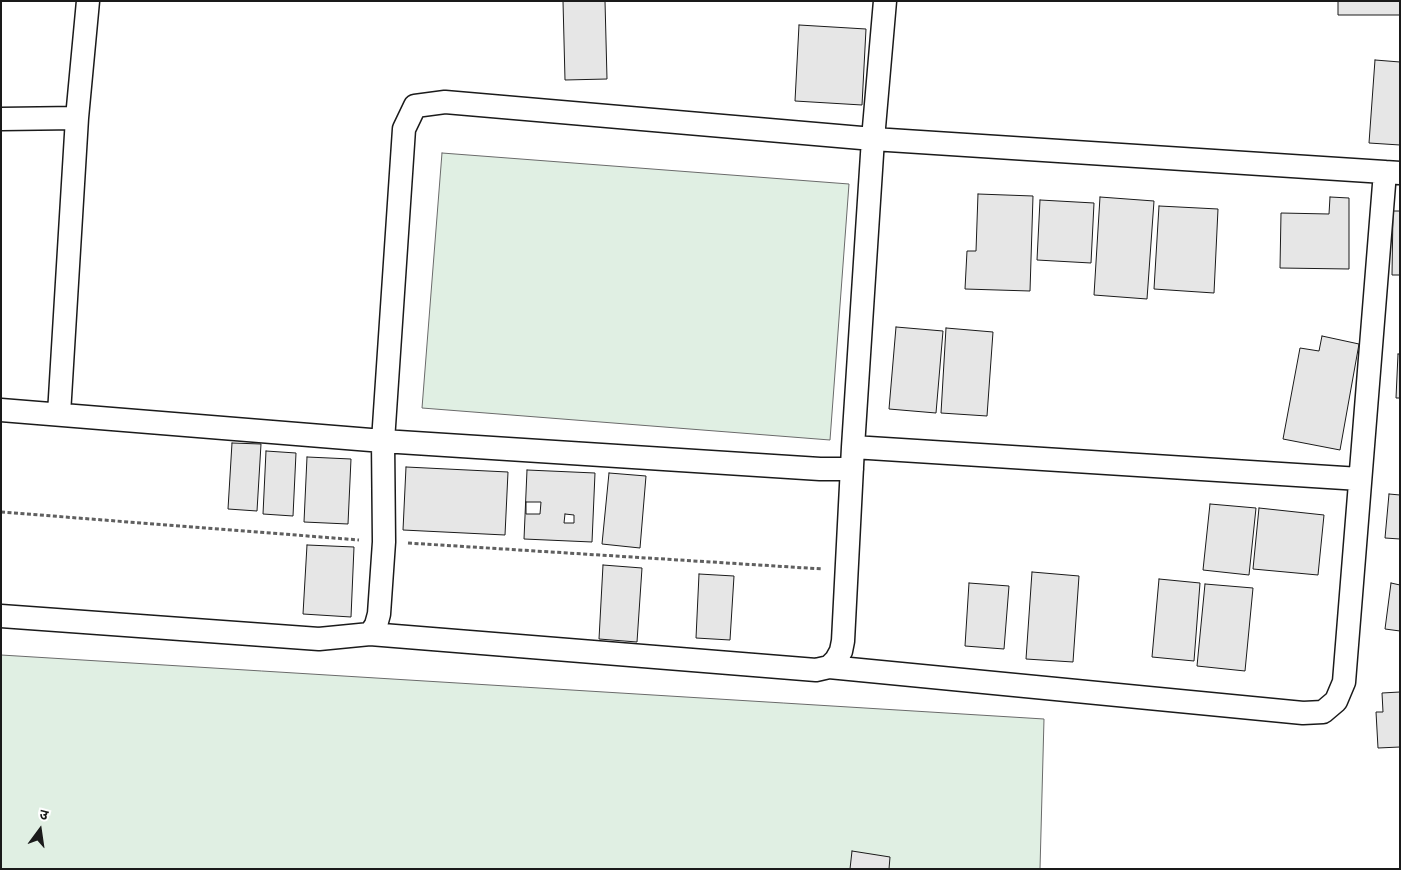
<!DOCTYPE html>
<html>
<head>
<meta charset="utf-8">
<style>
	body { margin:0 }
	#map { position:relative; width:1401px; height:870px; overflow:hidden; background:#fff; font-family:"Alegreya Sans","Noto Sans Devanagari",sans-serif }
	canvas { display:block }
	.frame { position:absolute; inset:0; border:2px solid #1a1a1a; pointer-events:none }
	.north { position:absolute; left:15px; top:805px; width:50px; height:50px; -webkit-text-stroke:4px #fff; paint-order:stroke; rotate:14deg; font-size:14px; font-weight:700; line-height:20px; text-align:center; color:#1a1a1a }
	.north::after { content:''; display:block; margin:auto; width:18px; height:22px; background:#1a1a1a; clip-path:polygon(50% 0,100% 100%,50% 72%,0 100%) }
</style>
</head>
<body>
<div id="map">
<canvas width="1401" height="870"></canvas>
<div class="frame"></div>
<div class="north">उ</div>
</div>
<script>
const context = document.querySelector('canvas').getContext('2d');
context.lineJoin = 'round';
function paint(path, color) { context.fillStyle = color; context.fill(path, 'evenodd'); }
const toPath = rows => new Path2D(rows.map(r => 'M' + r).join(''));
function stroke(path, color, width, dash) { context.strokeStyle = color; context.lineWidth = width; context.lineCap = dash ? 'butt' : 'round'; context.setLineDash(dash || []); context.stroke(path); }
const green = toPath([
	[442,153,849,184,830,440,422,408,442,153],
	[1,655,1044,719,1040,869,1,869,1,655]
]);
const building = toPath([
	[563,1,605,1,607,79,565,80,563,1],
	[1338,1,1400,1,1400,15,1338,15,1338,1],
	[799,25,866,29,862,105,795,101,799,25],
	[1375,60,1400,62,1400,145,1369,143,1375,60],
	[978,194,1033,196,1030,291,965,289,967,251,976,251,978,194],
	[1100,197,1154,201,1147,299,1094,295,1100,197],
	[1330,197,1349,198,1349,269,1280,268,1281,213,1329,214,1330,197],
	[1040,200,1094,203,1091,263,1037,260,1040,200],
	[1159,206,1218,209,1214,293,1154,289,1159,206],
	[1393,211,1400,211,1400,275,1392,275,1393,211],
	[896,327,943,331,936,413,889,409,896,327],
	[946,328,993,332,987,416,941,413,946,328],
	[1322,336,1359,344,1340,450,1283,439,1300,348,1319,351,1322,336],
	[1398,354,1400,354,1400,398,1396,398,1398,354],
	[232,443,261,444,257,511,228,509,232,443],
	[266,451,296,453,293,516,263,514,266,451],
	[307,457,351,459,348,524,304,522,307,457],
	[406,467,508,472,505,535,403,530,406,467],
	[527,470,595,473,592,542,524,539,527,470],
	[526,502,541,502,540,514,526,514,526,502],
	[565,514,574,515,574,523,564,523,565,514],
	[609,473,646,476,640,548,602,544,609,473],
	[1389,494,1400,495,1400,539,1385,538,1389,494],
	[1210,504,1256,508,1249,575,1203,570,1210,504],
	[1259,508,1324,515,1318,575,1253,569,1259,508],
	[307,545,354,547,351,617,303,614,307,545],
	[603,565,642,568,637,642,599,639,603,565],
	[1032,572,1079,576,1073,662,1026,659,1032,572],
	[699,574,734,576,730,640,696,638,699,574],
	[1159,579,1200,583,1194,661,1152,657,1159,579],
	[969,583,1009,586,1004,649,965,646,969,583],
	[1391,583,1400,585,1400,631,1385,629,1391,583],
	[1205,584,1253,588,1245,671,1197,666,1205,584],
	[1400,692,1400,747,1378,748,1376,712,1383,712,1382,693,1400,692],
	[852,851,890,857,889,869,850,869,852,851]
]);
const path = toPath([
	[1,512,359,540],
	[408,543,823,569]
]);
const minor = toPath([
	[1,119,77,118],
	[1,410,383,441,820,469,852,469],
	[59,414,77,118,88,1],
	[853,447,1360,479],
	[1,616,319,639,370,634,376,625,379,614,384,542,383,441,404,129,415,106,445,102,873,139,1400,173],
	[370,634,816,670,829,667,836,660,841,651,843,641,853,447,873,139,885,1],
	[829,667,1303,713,1323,712,1336,701,1344,682,1385,172]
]);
paint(green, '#e0efe3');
stroke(green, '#6a6a6a', 1);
paint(building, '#e6e6e6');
stroke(building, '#1a1a1a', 1);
stroke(minor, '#1a1a1a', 25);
stroke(path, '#5f5f5f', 3, [4, 2.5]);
stroke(minor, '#fff', 22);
</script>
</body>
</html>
